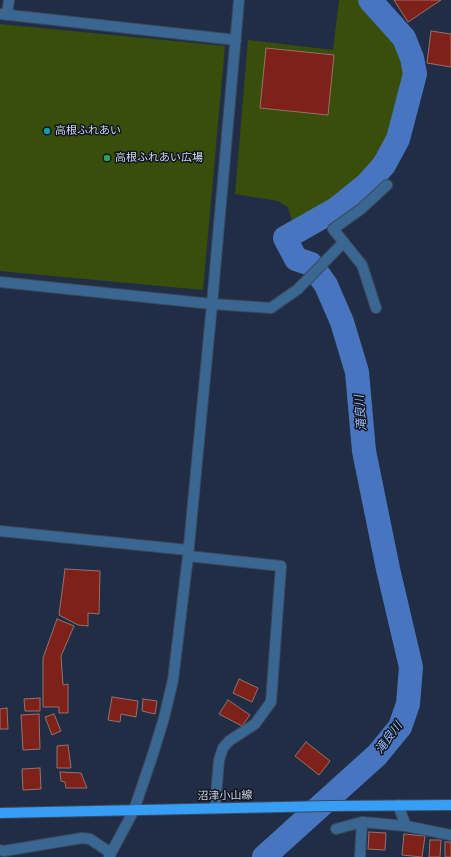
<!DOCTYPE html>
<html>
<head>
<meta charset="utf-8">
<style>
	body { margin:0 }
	canvas { display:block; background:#202d44 }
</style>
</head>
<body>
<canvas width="451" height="857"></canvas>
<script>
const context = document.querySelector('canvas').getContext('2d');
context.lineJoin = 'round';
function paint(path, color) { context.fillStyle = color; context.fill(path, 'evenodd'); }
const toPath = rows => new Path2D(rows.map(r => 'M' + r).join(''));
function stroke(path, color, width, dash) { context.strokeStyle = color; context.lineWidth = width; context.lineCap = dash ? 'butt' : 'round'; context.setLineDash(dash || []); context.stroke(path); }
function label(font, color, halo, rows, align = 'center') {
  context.font = font + ' "Open Sans","Noto Sans JP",sans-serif'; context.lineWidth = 3; context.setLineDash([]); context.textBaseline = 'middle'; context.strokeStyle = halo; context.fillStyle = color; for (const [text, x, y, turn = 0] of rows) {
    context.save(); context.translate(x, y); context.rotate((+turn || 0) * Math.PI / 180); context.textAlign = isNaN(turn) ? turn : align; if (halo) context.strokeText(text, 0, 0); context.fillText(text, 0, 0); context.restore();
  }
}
const green = toPath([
	[339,0,362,0,366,7,389,34,403,58,405,73,398,110,390,136,377,163,363,182,332,208,293,224,288,207,278,201,235,194,248,40,333,50],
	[0,24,225,46,203,290,0,271]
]);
const river = toPath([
	[264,857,377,755,400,727,408,704,411,667,388,569,364,451,357,372,342,322,326,285,311,264,296,259,285,238,336,209,367,184,384,165,398,139,415,74,412,58,404,38,370,0]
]);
const building = toPath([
	[394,0,441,0,408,22,394,0],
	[431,31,451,34,451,67,427,63,431,31],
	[266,48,334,55,328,115,260,108,266,48],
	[65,569,100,571,99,614,88,613,88,626,78,625,59,615,65,569],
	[57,619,74,626,61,656,63,685,68,684,68,713,59,713,59,707,43,707,43,658,57,619],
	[239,679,258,688,252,702,233,693,239,679],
	[112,697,138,701,136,717,121,714,120,722,108,720,112,697],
	[40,698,40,711,25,711,24,699,40,698],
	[143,699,157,701,155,714,142,711,143,699],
	[228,700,250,715,242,726,219,714,228,700],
	[7,708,8,729,0,729,0,709,7,708],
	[39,714,40,749,23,750,21,715,39,714],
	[54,714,61,731,52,735,45,717,54,714],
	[306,742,330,761,319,775,295,756,306,742],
	[68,745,71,768,57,768,57,746,68,745],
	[40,768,41,789,23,790,22,769,40,768],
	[60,772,81,773,87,788,66,788,65,782,61,781,60,772],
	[369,832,386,833,385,850,368,849,369,832],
	[404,834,425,836,422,857,402,855,404,834],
	[430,840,441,840,440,857,429,857,430,840],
	[445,842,451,842,451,857,445,857,445,842]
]);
const minor = toPath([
	[0,14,236,40],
	[7,15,9,0],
	[0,282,212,304,271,308,298,289,344,242],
	[376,308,362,265,333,229,361,209,387,185],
	[0,531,188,550],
	[188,556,281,566,271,702,255,724,229,741,223,748,219,760,215,808],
	[398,805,406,826,451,835],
	[336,829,362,822,406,826],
	[0,850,4,851,82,838,90,839,111,853],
	[109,857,134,810,153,754,164,718,173,680,188,556,212,304,239,0],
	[360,857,362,822]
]);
const major = toPath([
	[0,813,330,806,451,805]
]);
const markers = [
	[47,131,4,"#0f9aa8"],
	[107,158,4,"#2e9e5b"]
];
const poiNames = [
	["高根ふれあい",55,131],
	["高根ふれあい広場",115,158]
];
const streetNames = [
	["沼津小山線",225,796,-1]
];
const waterNames = [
	["滝良川",361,413,-95],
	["滝良川",389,738,-53]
];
paint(green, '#394e0a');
stroke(river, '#4875c0', 24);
paint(building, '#7d2119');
stroke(building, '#94726c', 1);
stroke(minor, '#3c485e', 12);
stroke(major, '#3c485e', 12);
stroke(minor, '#3a6791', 10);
stroke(major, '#379ef6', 10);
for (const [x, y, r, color] of markers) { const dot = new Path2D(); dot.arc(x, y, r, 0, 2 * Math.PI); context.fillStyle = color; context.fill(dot); stroke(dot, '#101520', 1.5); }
label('11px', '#cfd7e6', '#101520', poiNames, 'left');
label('11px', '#cfd7e6', '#101520', streetNames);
label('italic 12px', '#9bc0fc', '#101520', waterNames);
</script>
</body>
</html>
